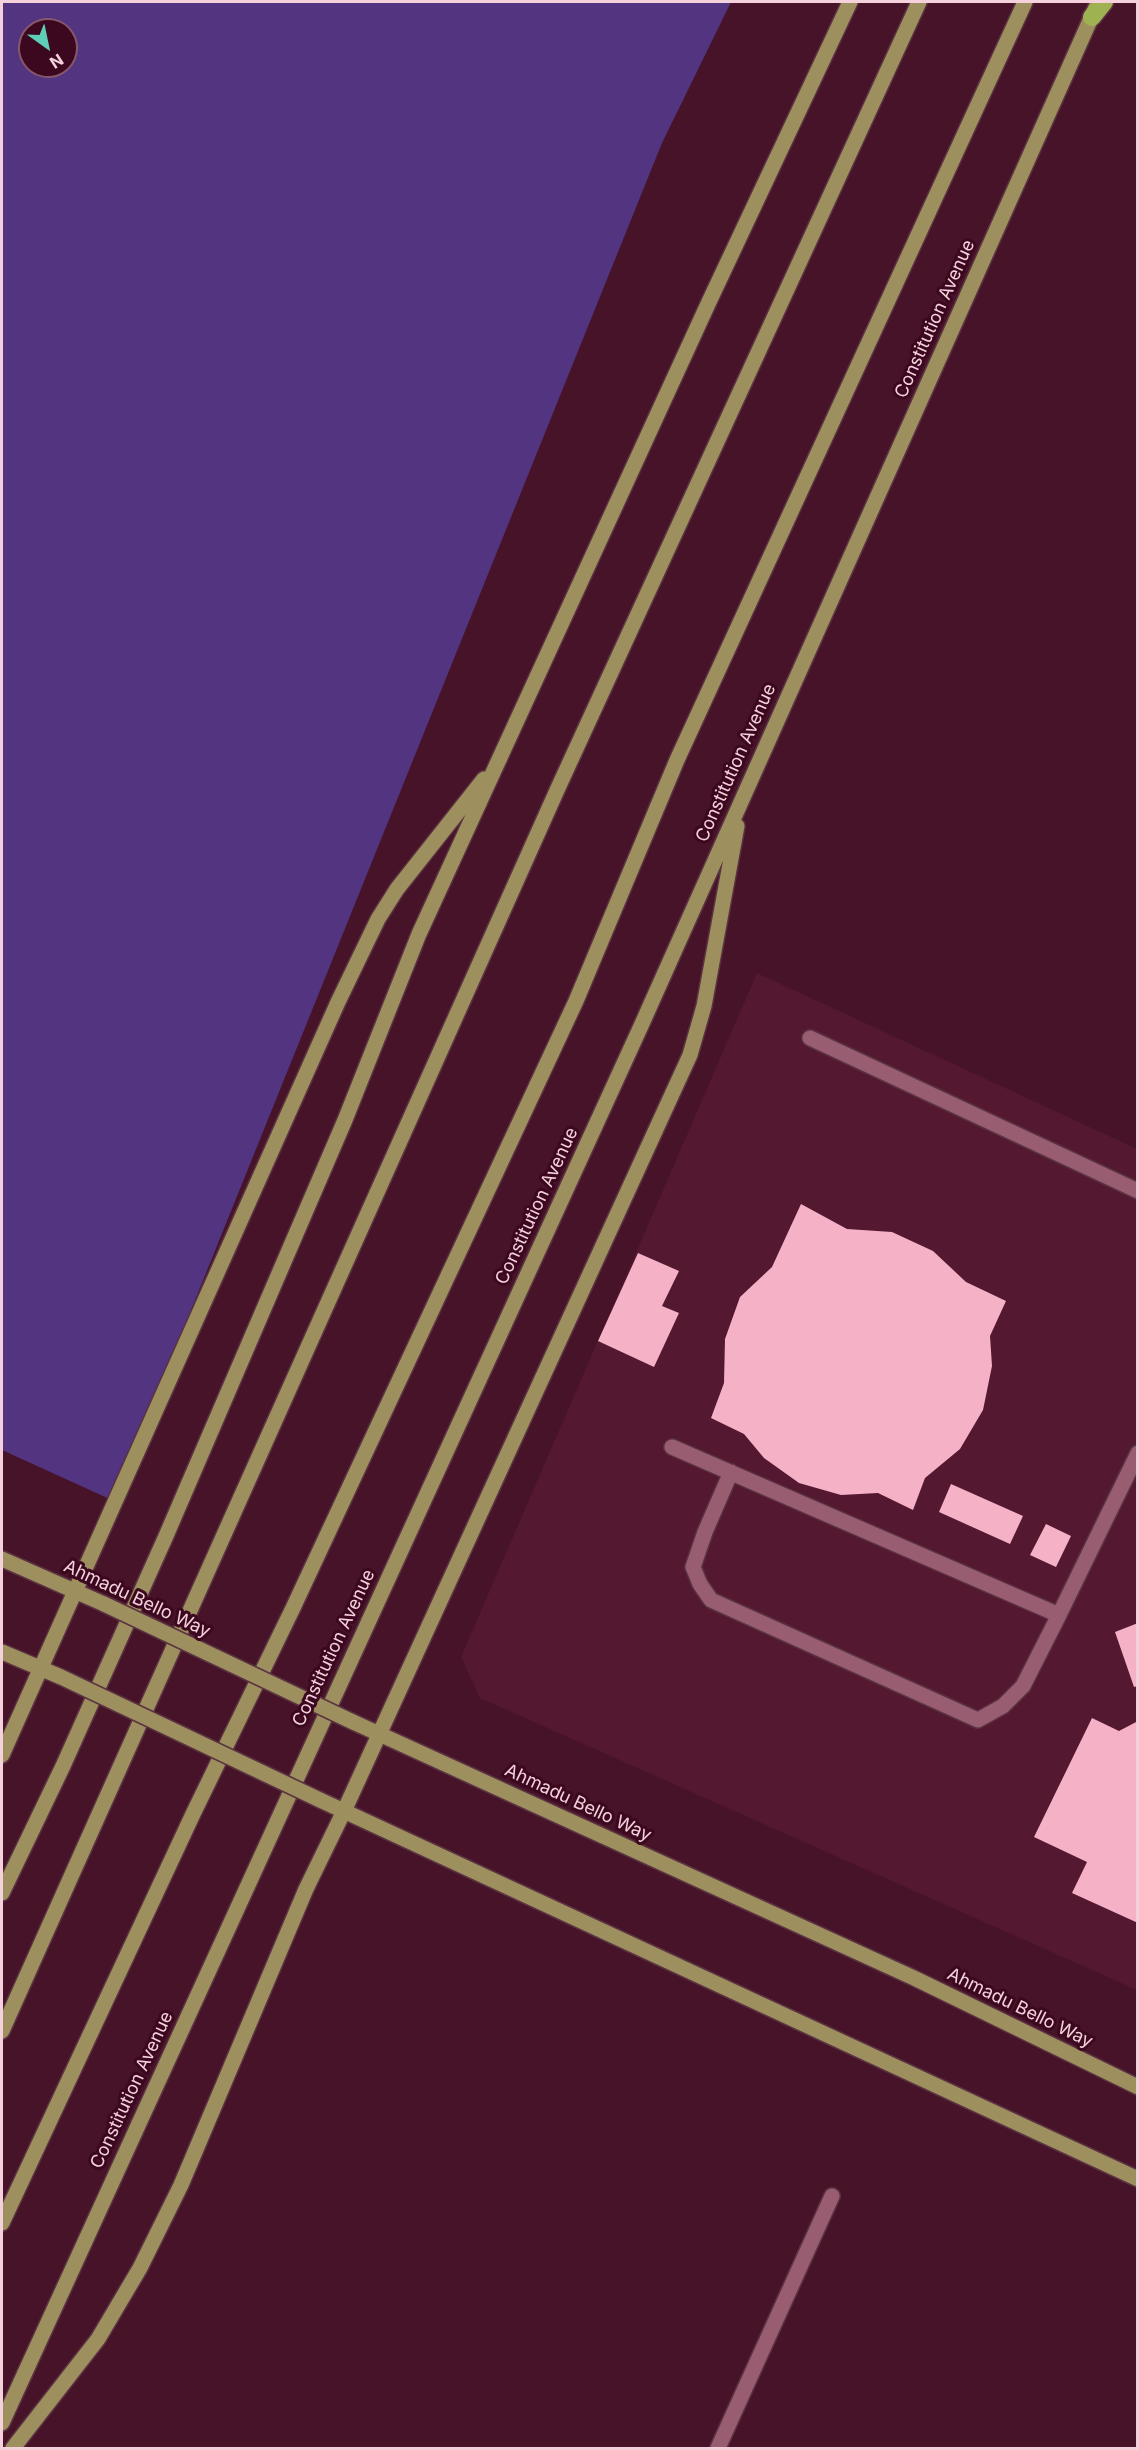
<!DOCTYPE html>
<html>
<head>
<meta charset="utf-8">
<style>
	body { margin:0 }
	#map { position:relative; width:1139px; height:2450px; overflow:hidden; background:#471328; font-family:Inter,sans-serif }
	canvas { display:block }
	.frame { position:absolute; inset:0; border:3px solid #f4d1db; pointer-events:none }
	.north { position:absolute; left:18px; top:18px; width:60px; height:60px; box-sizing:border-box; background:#3c081f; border:2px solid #86586a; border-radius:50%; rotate:147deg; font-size:16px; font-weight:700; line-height:24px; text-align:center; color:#f4d1db }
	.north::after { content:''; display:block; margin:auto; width:21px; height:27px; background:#5eceb8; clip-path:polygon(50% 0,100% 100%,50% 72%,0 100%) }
</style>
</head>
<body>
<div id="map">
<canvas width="1139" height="2450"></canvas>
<div class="frame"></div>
<div class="north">N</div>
</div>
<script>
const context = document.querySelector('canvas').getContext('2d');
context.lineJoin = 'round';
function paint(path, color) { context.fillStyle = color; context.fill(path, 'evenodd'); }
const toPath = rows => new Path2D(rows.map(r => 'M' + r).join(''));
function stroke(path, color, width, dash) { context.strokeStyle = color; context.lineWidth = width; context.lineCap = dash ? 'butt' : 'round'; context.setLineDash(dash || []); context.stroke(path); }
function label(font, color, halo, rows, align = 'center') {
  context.font = font + ' Inter,sans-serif'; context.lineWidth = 6; context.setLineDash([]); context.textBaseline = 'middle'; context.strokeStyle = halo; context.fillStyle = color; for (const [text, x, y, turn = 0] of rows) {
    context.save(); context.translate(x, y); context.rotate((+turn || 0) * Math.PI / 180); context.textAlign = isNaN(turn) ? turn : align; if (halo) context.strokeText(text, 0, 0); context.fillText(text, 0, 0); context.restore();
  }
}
const built = toPath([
	[757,973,1137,1149,1137,1990,480,1698,461,1657]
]);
const green = toPath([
	[2,2,731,2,662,143,114,1501,2,1450],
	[30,30,66,30,66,66,30,66]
]);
const building = toPath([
	[801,1204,847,1229,892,1232,933,1251,966,1282,1006,1301,990,1336,992,1366,983,1410,960,1449,925,1478,913,1510,878,1493,841,1495,799,1483,764,1458,744,1434,711,1418,724,1383,725,1339,740,1297,772,1267],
	[638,1253,679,1271,662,1306,679,1313,654,1367,598,1341],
	[951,1484,1023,1516,1010,1544,939,1512],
	[1046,1524,1071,1536,1056,1567,1030,1555],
	[1138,1623,1138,1686,1134,1687,1115,1632],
	[1092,1718,1119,1731,1138,1721,1138,1923,1072,1893,1087,1862,1034,1837]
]);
const minor = toPath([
	[810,1038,1138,1191],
	[672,1447,1059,1615,1138,1453],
	[731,1472,705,1532,693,1567,700,1584,711,1600,978,1720,1003,1706,1023,1686,1059,1615],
	[718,2448,832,2196]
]);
const major = toPath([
	[2,1559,104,1604],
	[2,1652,61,1677],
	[353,1722,914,1978,1138,2087],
	[2,1755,338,1002,378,919,397,889,484,779],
	[320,1800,1138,2179],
	[2,1893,63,1766,166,1536,345,1120,419,934,708,304,850,2],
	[2,2031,558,788,919,2],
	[2,2223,193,1814,293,1608,576,1001,677,760,1025,2],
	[2,2423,641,1026,1096,7],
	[13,2448,98,2339,140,2268,181,2185,306,1889,345,1809,690,1055,704,1006,737,826]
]);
const highway = toPath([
	[1092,17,1104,2]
]);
const majorBridge = toPath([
	[104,1604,353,1722],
	[61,1677,320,1800]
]);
const streetNames = [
	["Constitution Avenue",935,319,-66],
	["Constitution Avenue",736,763,-66],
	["Constitution Avenue",537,1206,-65],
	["Ahmadu Bello Way",137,1599,25],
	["Constitution Avenue",334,1648,-65],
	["Ahmadu Bello Way",578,1803,25],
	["Ahmadu Bello Way",1020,2008,26],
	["Constitution Avenue",132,2090,-65]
];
paint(built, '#541831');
paint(green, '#523481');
paint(building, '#f5b1c6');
stroke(minor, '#5b3241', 18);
stroke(major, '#5b3241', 18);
stroke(highway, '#5b3241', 21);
stroke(minor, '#995d71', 15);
stroke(major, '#9d905e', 15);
stroke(highway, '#9fb251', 18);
stroke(majorBridge, '#5b3241', 18, []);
stroke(majorBridge, '#9d905e', 15);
label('18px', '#f4d1db', '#3c081f', streetNames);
</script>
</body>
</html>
